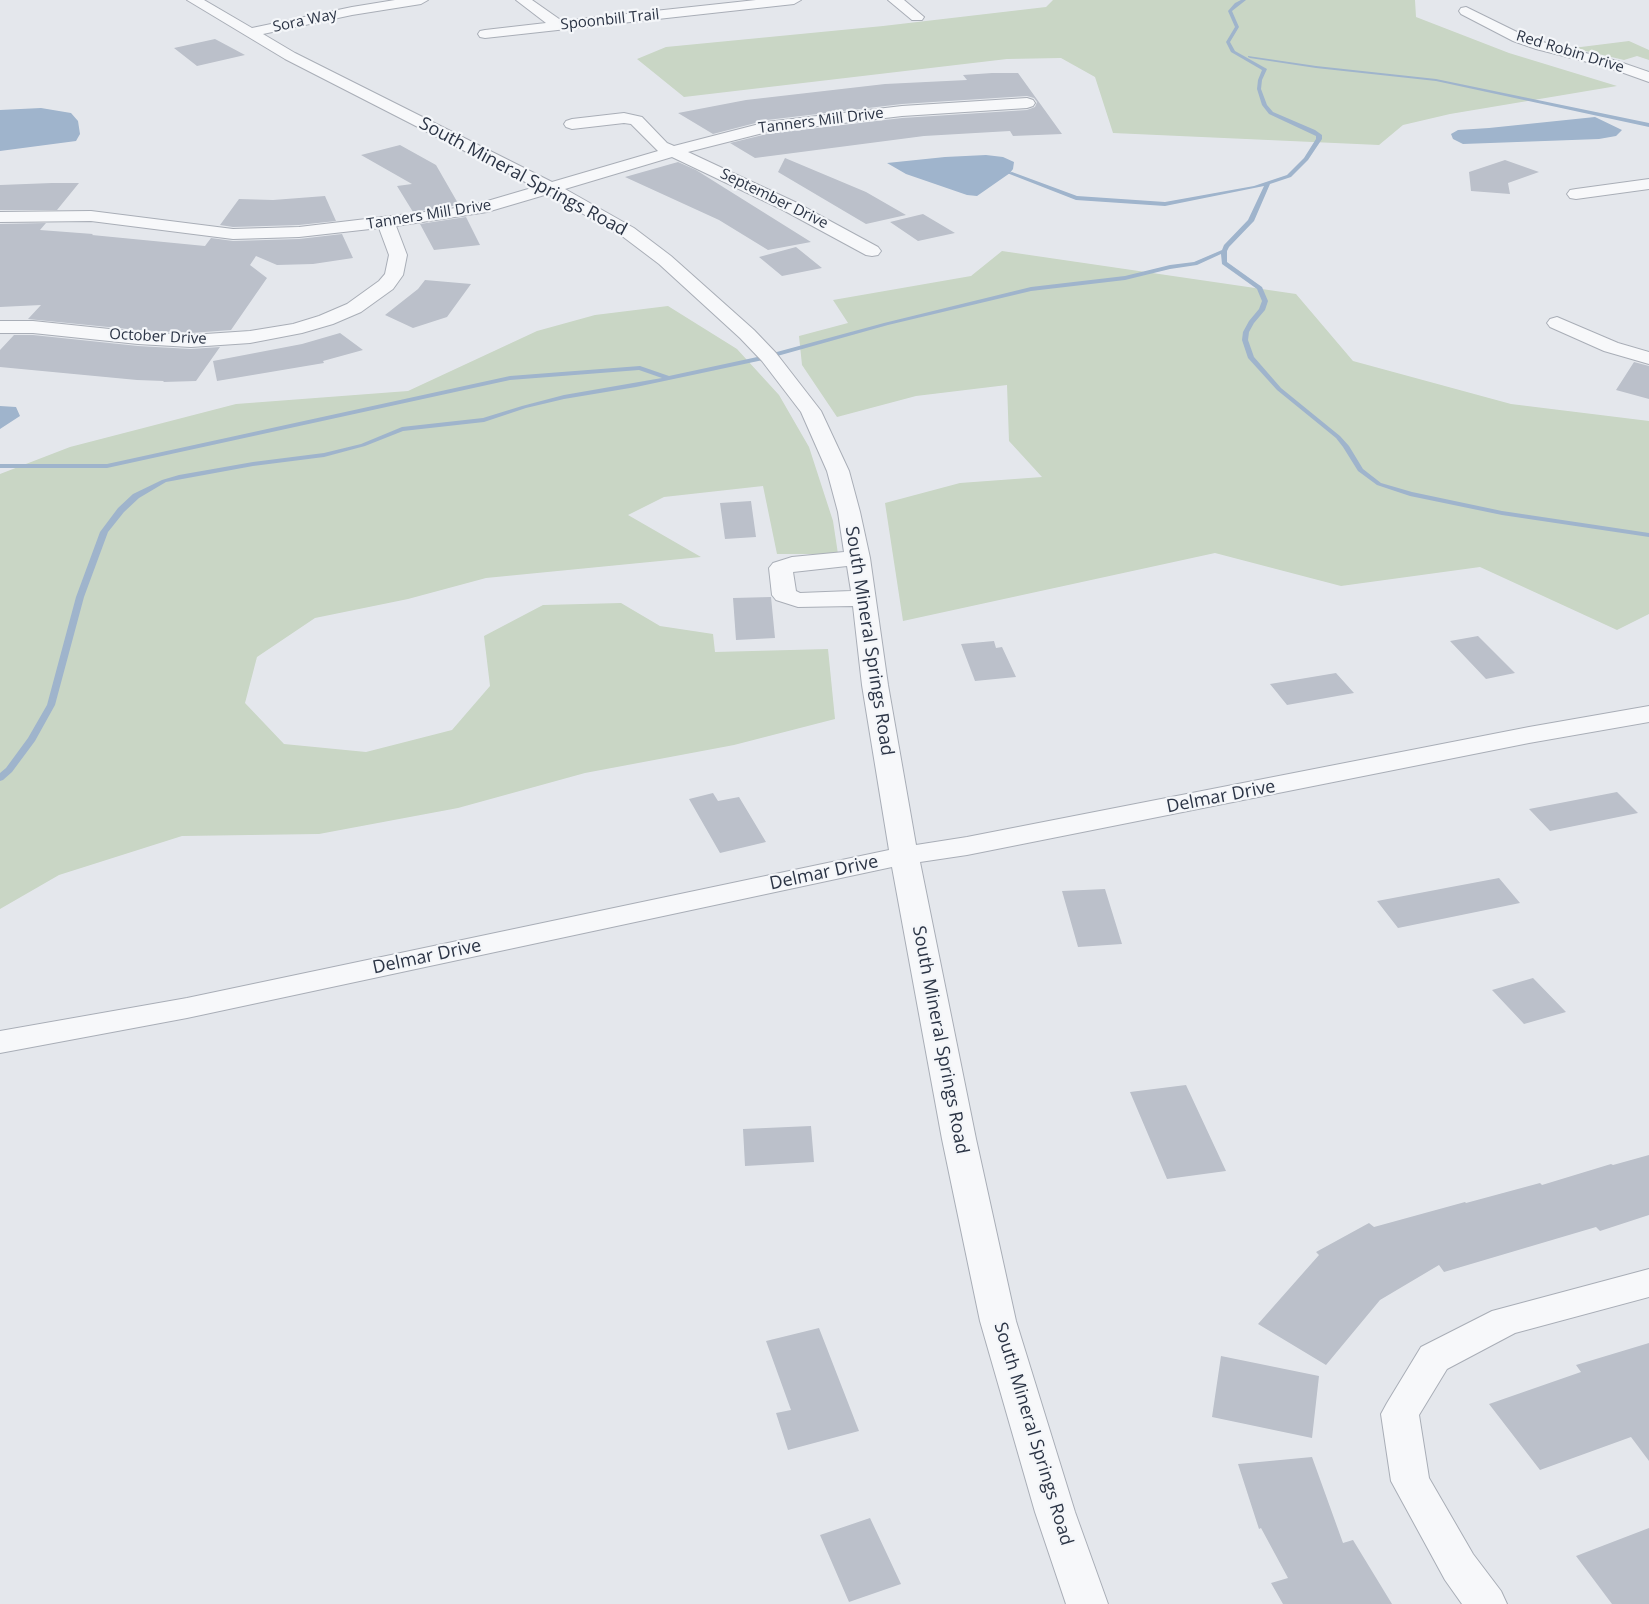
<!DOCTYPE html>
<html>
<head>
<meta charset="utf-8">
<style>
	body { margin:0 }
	canvas { display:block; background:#e4e7ec }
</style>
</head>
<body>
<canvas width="1649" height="1604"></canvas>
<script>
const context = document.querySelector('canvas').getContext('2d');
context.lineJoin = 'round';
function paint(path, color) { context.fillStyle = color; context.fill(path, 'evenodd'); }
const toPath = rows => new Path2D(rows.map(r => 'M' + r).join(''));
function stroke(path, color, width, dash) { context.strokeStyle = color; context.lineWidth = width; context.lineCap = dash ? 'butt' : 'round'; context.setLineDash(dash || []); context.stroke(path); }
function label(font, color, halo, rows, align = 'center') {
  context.font = font + ' "Open Sans",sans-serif'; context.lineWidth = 4.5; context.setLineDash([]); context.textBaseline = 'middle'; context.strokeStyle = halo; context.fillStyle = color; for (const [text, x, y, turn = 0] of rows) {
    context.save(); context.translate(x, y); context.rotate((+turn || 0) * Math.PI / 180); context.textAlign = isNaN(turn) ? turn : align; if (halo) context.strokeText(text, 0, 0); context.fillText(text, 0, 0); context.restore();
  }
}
const green = toPath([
	[1053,0,1415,0,1416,17,1509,53,1617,86,1450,114,1403,125,1379,145,1113,133,1095,77,1061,58,1007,59,684,97,637,59,666,47,883,26,1046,7],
	[1629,41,1649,50,1649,60,1637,56,1624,60,1573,48],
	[1002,251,1296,294,1353,361,1511,404,1649,421,1649,614,1617,630,1480,567,1341,586,1215,553,903,621,885,503,960,483,1042,477,1009,441,1007,385,916,396,837,417,802,365,799,336,848,323,833,300,971,276],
	[668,306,737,349,779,395,809,447,833,521,838,554,777,554,763,486,664,497,628,515,701,557,486,578,408,599,315,618,257,657,245,703,284,744,366,752,452,730,490,686,484,636,543,605,621,603,660,626,713,634,715,652,828,649,835,719,734,745,585,773,458,808,319,834,182,836,59,875,0,909,0,474,70,447,236,404,408,391,537,331,595,315]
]);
const water = toPath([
	[41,108,71,113,78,121,80,134,76,141,0,151,0,110],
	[1595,117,1622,130,1616,136,1599,139,1463,144,1453,139,1451,134,1458,130,1489,128],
	[986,155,1003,157,1014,162,1013,169,1010,173,977,196,967,195,906,174,887,163,945,157],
	[0,406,16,407,20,416,0,429]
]);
const stream = toPath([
	[1241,0,1246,0,1232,11,1239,27,1230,42,1235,51,1267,69,1262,80,1261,89,1267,105,1273,112,1315,130,1322,135,1322,139,1308,160,1291,177,1270,184,1254,221,1229,247,1227,251,1227,262,1262,287,1268,301,1265,310,1254,323,1249,332,1248,340,1254,357,1281,388,1340,436,1349,446,1363,469,1381,483,1412,492,1502,511,1649,533,1649,537,1502,515,1410,496,1377,485,1358,471,1343,447,1336,438,1277,390,1248,358,1242,340,1243,332,1249,321,1259,309,1262,301,1257,289,1222,264,1221,254,1197,265,1170,269,1125,280,1031,291,888,325,763,360,636,387,564,399,526,408,484,422,403,431,365,446,324,457,253,466,166,482,139,498,124,512,108,532,84,597,55,705,35,741,12,772,3,780,0,781,0,773,6,768,28,738,47,705,76,597,100,532,118,508,133,494,162,480,179,475,253,462,324,453,361,444,402,427,483,418,522,406,564,395,662,378,639,370,510,380,107,468,0,468,0,464,107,464,510,376,640,366,669,376,762,356,884,323,1031,287,1125,276,1170,265,1194,262,1222,250,1224,245,1248,220,1264,186,1165,206,1076,200,1007,173,1012,172,1077,196,1165,202,1254,186,1287,175,1304,158,1316,139,1316,136,1269,114,1262,105,1257,89,1258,80,1262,70,1231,52,1226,42,1235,27,1228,11,1235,3,1241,0],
	[1248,56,1316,66,1436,79,1649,123,1649,127,1436,81,1316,68,1250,58,1248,57,1248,56]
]);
const building = toPath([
	[215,39,245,55,197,66,174,48],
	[992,73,1018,73,1062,134,1013,136,1010,131,924,136,755,158,730,143,767,134,902,118,1027,110,1035,107,1037,102,1034,98,1027,96,902,104,767,120,713,134,678,113,746,100,885,84,967,80,963,75],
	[400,145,436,165,459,205,413,212,397,186,412,184,361,155],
	[785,158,866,192,906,215,866,224,778,172],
	[1505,160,1539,172,1508,183,1510,194,1471,191,1469,172],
	[678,162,696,170,811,242,768,250,719,220,625,177],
	[52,183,79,183,57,210,0,210,0,185],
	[325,196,336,221,299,225,233,227,220,225,239,199,273,200],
	[923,214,955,233,918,241,890,222],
	[466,217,480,245,434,250,420,224],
	[46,223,40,230,93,234,92,235,205,246,211,238,233,241,299,239,342,234,353,258,313,264,277,265,256,256,250,265,267,278,231,330,191,333,138,330,28,319,41,305,0,307,0,224],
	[796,247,822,268,782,276,759,257],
	[425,280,471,284,447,317,413,328,385,315,418,289],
	[340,333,363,350,323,361,324,363,217,381,213,361,302,344],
	[14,335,33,335,138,346,191,349,220,347,196,381,163,382,164,381,137,380,0,367,0,350],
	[1634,362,1649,366,1649,399,1616,390],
	[751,501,756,537,725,539,720,503],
	[771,597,775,638,736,640,733,598],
	[1478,636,1515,673,1486,679,1450,641],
	[994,641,996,648,1002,647,1016,677,975,681,961,644],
	[1336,673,1354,693,1287,705,1270,684],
	[1617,792,1638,813,1550,831,1529,809],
	[713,793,718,801,739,797,766,842,720,853,689,799],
	[1499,878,1520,903,1398,928,1377,901],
	[1105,889,1122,944,1078,947,1062,891],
	[1533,978,1566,1012,1524,1024,1492,990],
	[1186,1085,1226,1171,1167,1179,1130,1092],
	[811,1126,814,1162,745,1166,743,1129],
	[1649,1155,1649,1215,1600,1231,1596,1227,1444,1272,1439,1265,1380,1300,1326,1365,1258,1324,1319,1255,1316,1252,1369,1223,1374,1227,1465,1202,1466,1203,1540,1183,1542,1185,1611,1164,1613,1165],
	[819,1328,859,1431,788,1450,776,1413,791,1410,766,1341],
	[1649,1343,1649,1461,1631,1437,1540,1470,1489,1404,1581,1372,1576,1365],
	[1221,1356,1319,1376,1312,1438,1212,1417],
	[1312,1457,1343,1543,1353,1540,1392,1604,1283,1604,1271,1583,1288,1578,1261,1528,1259,1529,1238,1464],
	[870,1518,901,1584,849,1602,820,1535],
	[1649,1528,1649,1604,1612,1604,1576,1556]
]);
const minor = toPath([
	[187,0,204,0,252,28,352,7,395,0,428,0,421,4,352,15,263,34,295,53,552,182,658,151,631,124,624,123,572,129,566,127,564,124,566,121,572,119,624,113,642,117,667,143,674,146,767,122,902,106,1027,98,1033,100,1035,103,1033,106,1027,108,902,116,767,132,688,152,795,202,878,247,881,251,878,255,872,256,866,255,783,210,672,157,565,189,634,228,671,256,754,330,776,353,821,411,849,471,860,512,870,558,888,685,916,845,967,837,1529,727,1649,706,1649,722,1529,743,967,855,920,862,976,1139,1016,1321,1075,1512,1108,1604,1066,1604,1035,1512,980,1321,942,1139,892,867,187,1018,0,1053,0,1031,187,998,889,850,862,685,853,606,798,607,776,600,772,595,769,568,773,563,792,557,844,552,838,512,827,471,801,412,762,361,740,338,659,264,622,236,548,194,487,212,396,226,407,255,403,275,393,289,361,312,333,324,302,333,250,343,191,347,138,344,33,333,0,333,0,321,33,321,138,332,191,335,250,331,293,324,319,316,347,304,379,281,385,274,389,255,379,228,299,237,233,239,91,221,0,222,0,212,91,211,233,229,299,227,450,209,484,202,535,187,285,59,187,0],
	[847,566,851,591,800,593,796,591,793,572,847,566],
	[516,0,532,0,562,21,756,0,801,0,794,4,485,38,480,37,478,34,480,31,485,30,546,23,516,0],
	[888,0,904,0,924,17,922,20,912,20,888,0],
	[1466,7,1523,35,1546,43,1617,61,1649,72,1649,82,1607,67,1536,49,1513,41,1461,14,1459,11,1461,8,1466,7],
	[1649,179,1649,189,1576,199,1570,198,1567,194,1570,190,1576,189,1649,179],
	[1557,317,1618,343,1649,352,1649,364,1604,351,1550,327,1547,323,1550,319,1557,317],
	[1649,1269,1649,1297,1515,1333,1447,1369,1419,1415,1429,1478,1473,1554,1501,1591,1507,1604,1462,1604,1445,1580,1391,1481,1381,1414,1387,1403,1421,1347,1492,1311,1649,1269]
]);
const farStreetnames = [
	["Spoonbill Trail",610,20,-6],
	["Sora Way",305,21,-12],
	["Red Robin Drive",1570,52,17],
	["Tanners Mill Drive",821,121,-7],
	["September Drive",774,199,26],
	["Tanners Mill Drive",429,215,-9],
	["October Drive",158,337,3]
];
const streetNames = [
	["South Mineral Springs Road",523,177,28],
	["South Mineral Springs Road",869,641,81],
	["Delmar Drive",1221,797,-11],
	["Delmar Drive",824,873,-12],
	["Delmar Drive",427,957,-12],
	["South Mineral Springs Road",940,1040,79],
	["South Mineral Springs Road",1033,1434,73]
];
paint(green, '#c9d6c5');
paint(water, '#9fb4cc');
paint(stream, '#9fb4cc');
paint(building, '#bbc0ca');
stroke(minor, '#a9aeb7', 2);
paint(minor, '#f7f8fa');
label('15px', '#2b3445', '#f4f6f9', farStreetnames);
label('18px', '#2b3445', '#f4f6f9', streetNames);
</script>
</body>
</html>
